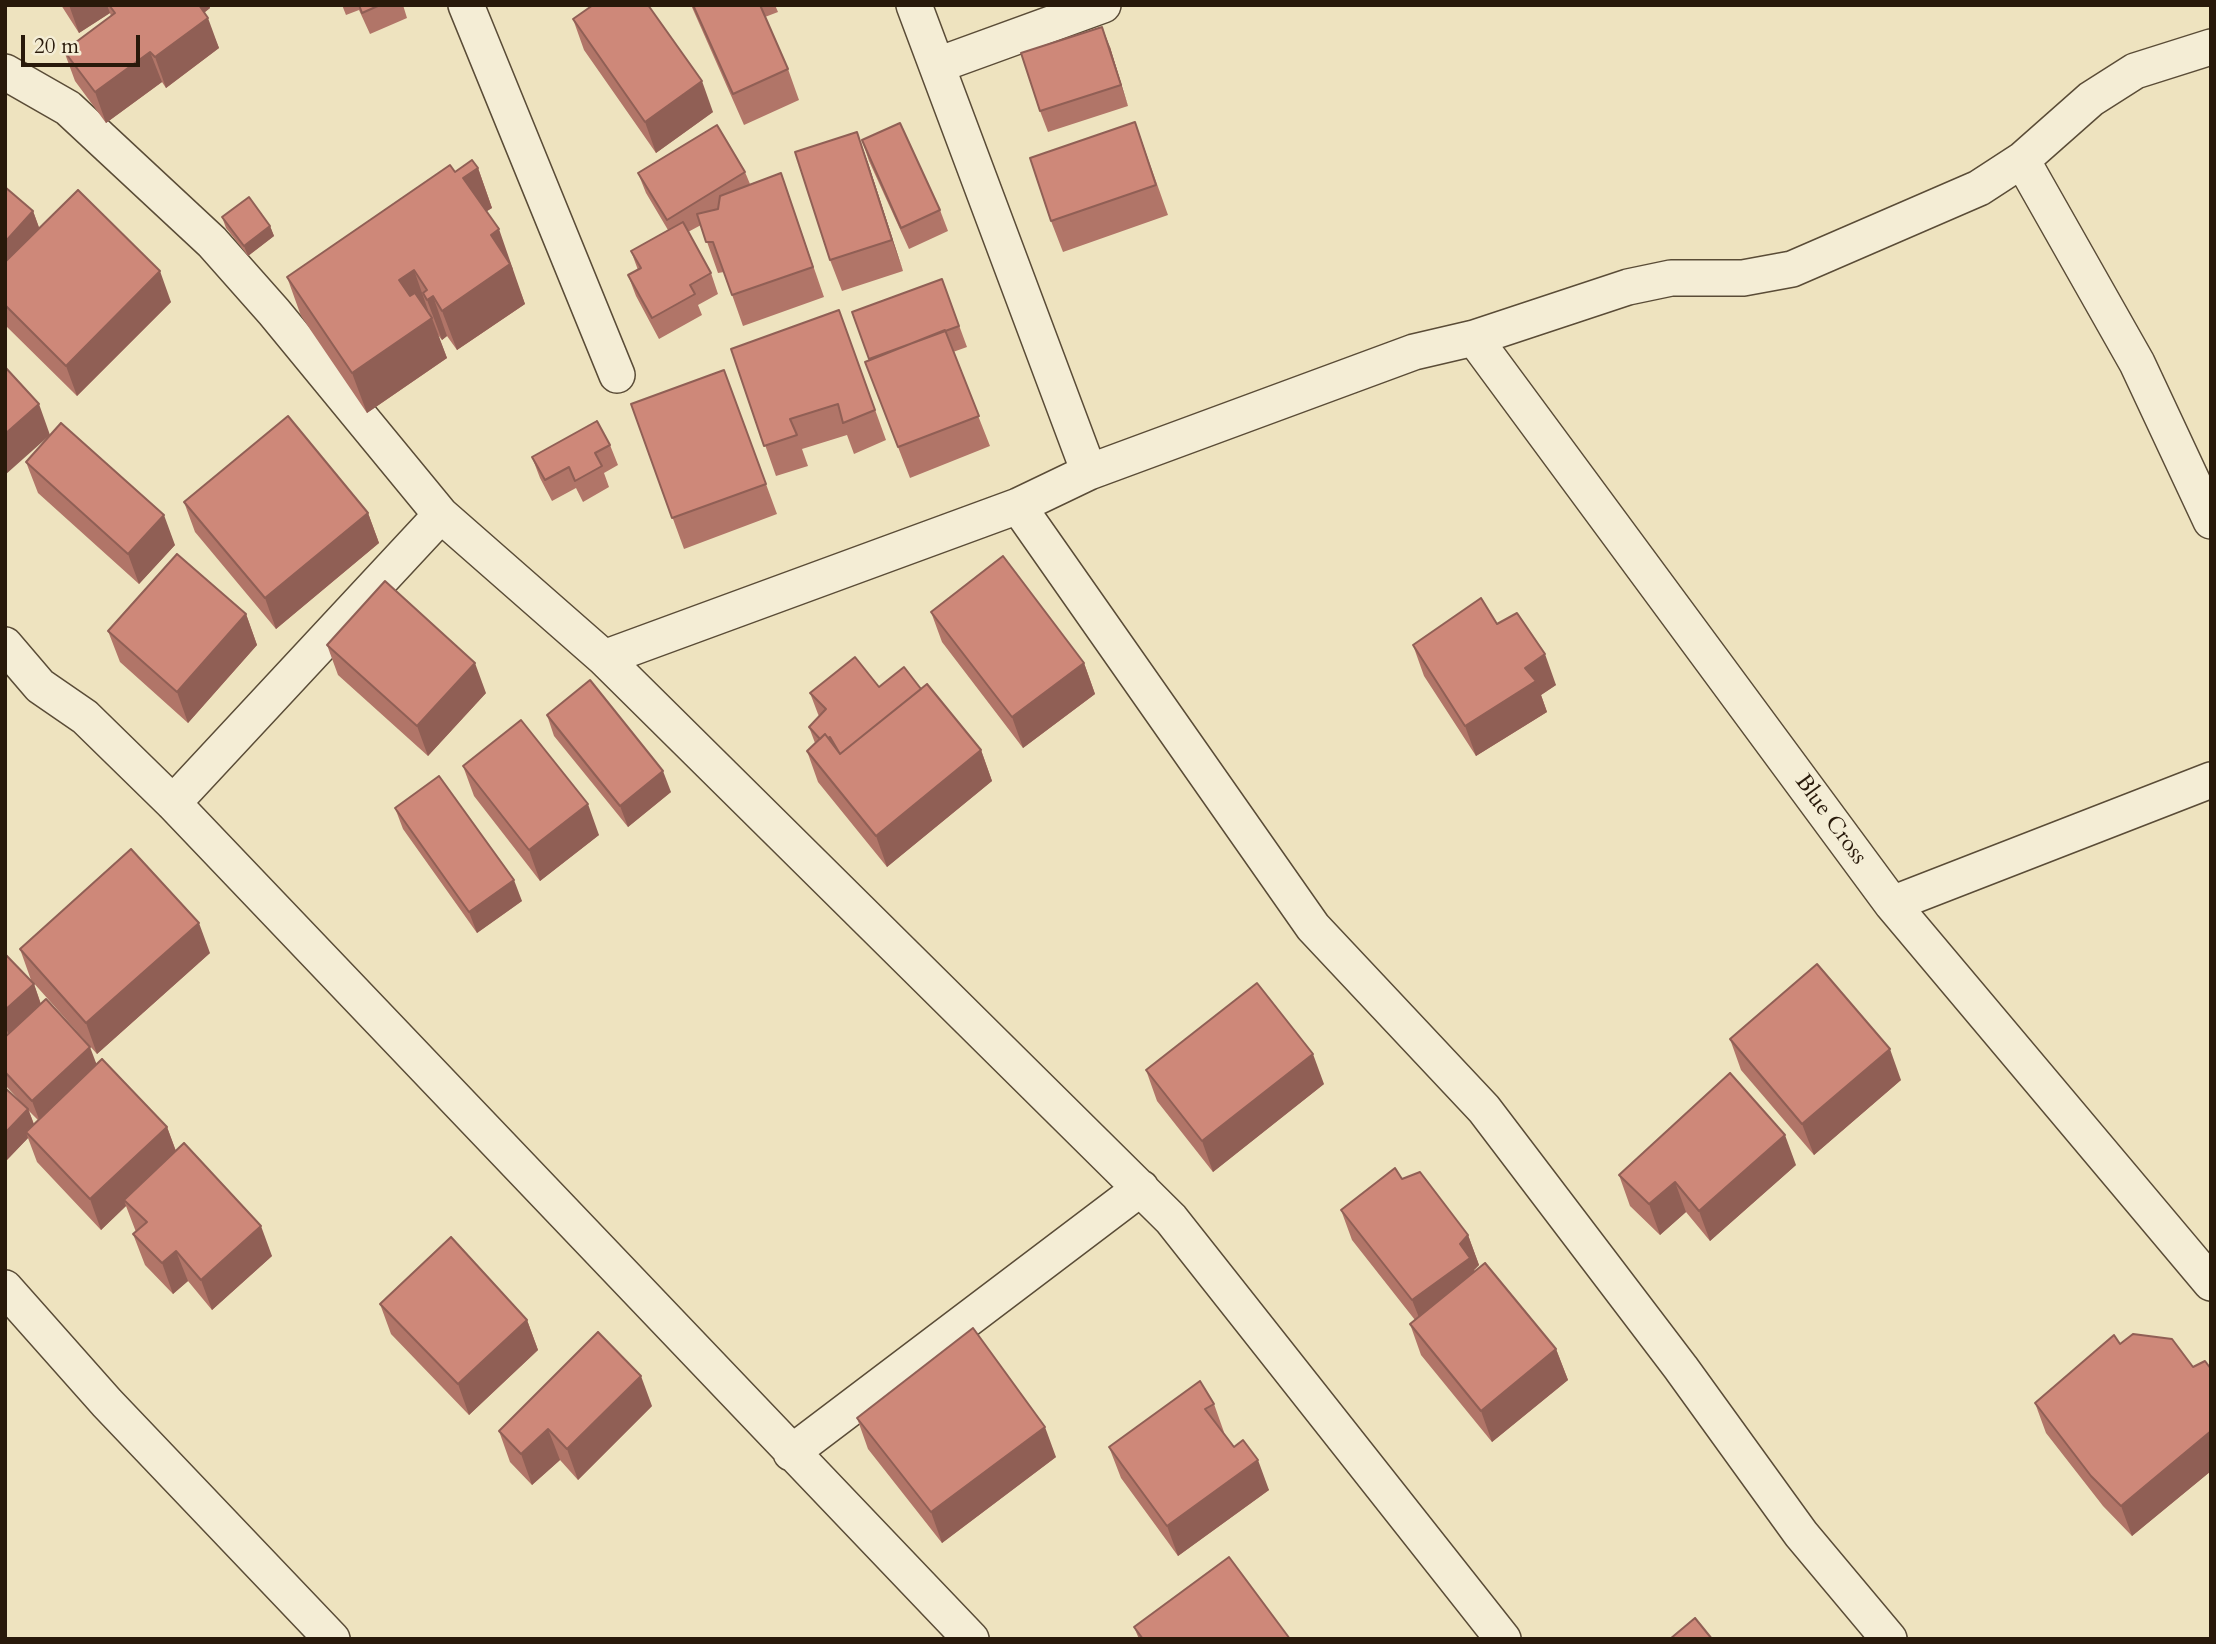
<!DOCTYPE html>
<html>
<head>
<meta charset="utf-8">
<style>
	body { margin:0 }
	#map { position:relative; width:2216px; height:1644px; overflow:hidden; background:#eee3bf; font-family:Cardo,serif }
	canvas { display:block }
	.frame { position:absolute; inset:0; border:7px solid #28190a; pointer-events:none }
	.scale { position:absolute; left:21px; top:35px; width:119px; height:32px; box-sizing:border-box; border:4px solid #28190a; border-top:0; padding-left:9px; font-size:21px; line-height:24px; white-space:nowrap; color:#28190a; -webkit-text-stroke:5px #f4edd5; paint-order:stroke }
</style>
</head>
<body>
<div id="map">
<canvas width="2216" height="1644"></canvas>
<div class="frame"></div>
<div class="scale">20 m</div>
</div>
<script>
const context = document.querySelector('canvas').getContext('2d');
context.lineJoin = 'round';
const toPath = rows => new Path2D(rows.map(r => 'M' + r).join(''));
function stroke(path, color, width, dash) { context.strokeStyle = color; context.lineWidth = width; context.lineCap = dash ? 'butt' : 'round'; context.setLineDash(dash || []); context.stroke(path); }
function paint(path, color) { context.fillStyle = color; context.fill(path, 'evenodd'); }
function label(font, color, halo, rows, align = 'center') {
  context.font = font + ' Cardo,serif'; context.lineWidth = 7; context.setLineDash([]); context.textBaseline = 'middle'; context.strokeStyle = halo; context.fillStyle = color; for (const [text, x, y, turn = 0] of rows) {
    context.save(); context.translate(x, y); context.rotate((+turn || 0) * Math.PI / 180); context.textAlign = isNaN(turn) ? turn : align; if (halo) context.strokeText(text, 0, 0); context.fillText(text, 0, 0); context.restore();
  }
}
const street = toPath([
	[466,5,617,375],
	[914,5,1089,472],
	[938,65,1103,5],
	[5,72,68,108,212,242,274,312,441,515,604,658,1171,1219,1503,1639],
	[2022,160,2137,363,2211,521],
	[1474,338,1892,904,2211,1283],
	[1018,506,1313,927,1484,1109,1681,1368,1801,1534,1889,1639],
	[5,645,40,686,85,717,173,803,971,1639],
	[604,658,1018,506,1089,472,1414,352,1474,338,1628,287,1671,278,1743,278,1792,269,1979,188,2022,160,2091,99,2135,71,2211,47],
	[173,803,441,515],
	[1892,904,2211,780],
	[5,1288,107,1403,332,1639],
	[791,1453,1141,1188]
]);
const wall = toPath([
	[61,5,209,5,210,8,204,13,219,48,166,88,162,82,106,123,75,81,64,51,111,16,110,13,79,33],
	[342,5,403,5,407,18,370,34,359,10,346,15],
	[691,5,775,5,778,12,765,17,788,69,799,100,744,125],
	[573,19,713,112,656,153,584,50],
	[1110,47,1128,106,1048,132,1040,111],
	[1135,122,1168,215,1063,252,1051,221],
	[857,132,868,163,903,271,842,291,830,260],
	[862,140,940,210,948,231,909,249,869,161],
	[478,168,492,208,486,211,513,269,512,270,525,304,457,350,447,336,442,340,438,335,447,358,367,413,301,316,287,277,455,172],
	[745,172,750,184,781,173,824,297,743,326,724,272,718,273,701,225,688,232,711,273,718,294,698,305,702,315,659,339,636,296,628,275,638,270,631,251,668,230,646,193,638,173],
	[5,187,33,211,39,228,171,302,77,396,5,325],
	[222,217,270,226,274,236,248,256,226,228],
	[942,279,967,347,953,352,990,446,910,478,865,362,870,360],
	[839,310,886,440,854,454,847,435,802,449,808,466,776,476,731,349],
	[724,370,777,514,684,549,631,404],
	[610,445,618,465,604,473,609,487,583,502,576,488,552,501,540,478,532,457],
	[26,462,175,545,139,584,38,493],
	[184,502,368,513,379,543,276,629,195,532],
	[931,612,1084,663,1095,694,1023,748,942,642],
	[246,614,257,645,188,723,120,662,108,631],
	[1497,624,1556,685,1541,695,1547,712,1476,756,1424,676,1413,645],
	[327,645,486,693,428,756,338,675],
	[879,687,921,689,981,750,992,781,887,867,818,782,807,751,815,743,809,727,819,716,818,714,810,693],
	[547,715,671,792,628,827,554,736],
	[463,766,599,835,540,881,474,796],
	[395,808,522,901,477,933,403,829],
	[20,949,210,953,97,1054,31,980],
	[5,954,34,984,41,1004,97,1064,167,1127,176,1151,272,1256,212,1310,188,1281,173,1294,145,1265,133,1234,136,1232,126,1206,101,1230,37,1162,28,1138,6,1161,5,1160,5,1088,21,1102,5,1085,5,1037,8,1034,5,1031],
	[29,1111,38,1120,34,1124],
	[1730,1039,1901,1080,1814,1155,1741,1070],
	[1146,1070,1324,1084,1213,1172,1157,1101],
	[1796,1165,1710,1241,1686,1212,1660,1235,1630,1206,1619,1175],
	[1402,1179,1468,1235,1479,1265,1474,1270,1475,1272,1556,1349,1568,1380,1492,1442,1421,1355,1410,1324,1415,1320,1352,1240,1341,1210],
	[380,1304,527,1320,538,1350,469,1415,391,1334],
	[2120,1344,2193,1367,2211,1369,2211,1471,2132,1536,2103,1506,2046,1433,2035,1403],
	[1214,1404,1225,1435,1269,1490,1178,1556,1121,1478,1109,1447],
	[652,1406,578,1480,560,1460,532,1485,510,1462,499,1431],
	[857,1418,1056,1457,942,1543,868,1449],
	[1134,1627,1290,1639,1139,1639]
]);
const shadedWall = toPath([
	[69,5,107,5,110,13,79,33],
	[192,5,209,5,210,8,197,18],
	[208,18,219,48,166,88,155,57],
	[1102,27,1110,47,1128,106,1121,85],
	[150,52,162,82,106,123,95,92],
	[702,81,713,112,656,153,645,122],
	[857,132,868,163,903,271,892,240],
	[478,168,492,208,478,217,463,178],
	[33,211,44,241,5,286,5,242],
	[270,226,274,236,248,256,244,246],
	[499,229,525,304,457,350,442,311,491,235],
	[414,270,428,310,414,320,399,280],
	[160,271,171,302,77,396,66,366],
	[433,296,447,336,442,340,427,300],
	[432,318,447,358,367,413,352,373],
	[39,404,50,435,5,475,5,434],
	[368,513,379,543,276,629,265,598],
	[164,515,175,545,139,584,128,554],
	[246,614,257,645,188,723,177,692],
	[1545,654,1556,685,1541,695,1547,712,1476,756,1465,726,1525,668],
	[475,663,486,693,428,756,417,726],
	[1084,663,1095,694,1023,748,1012,717],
	[981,750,992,781,887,867,876,836],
	[663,771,671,792,628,827,620,806],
	[588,804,599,835,540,881,529,850],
	[514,880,522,901,477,933,469,912],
	[199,923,210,953,97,1054,86,1023],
	[34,984,41,1005,9,1035,5,1026,5,1010],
	[90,1047,98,1068,40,1122,32,1101],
	[1890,1049,1901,1080,1814,1155,1802,1124],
	[1313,1054,1324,1084,1213,1172,1202,1141],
	[28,1109,36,1130,26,1132,28,1138,6,1161,5,1158,5,1133],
	[167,1127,178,1157,124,1200,126,1206,101,1230,90,1199],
	[1785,1135,1796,1165,1710,1241,1699,1211],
	[1675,1182,1686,1212,1660,1235,1649,1204],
	[261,1226,272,1256,212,1310,201,1280],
	[1468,1235,1479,1265,1474,1270,1481,1288,1424,1330,1412,1300],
	[176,1251,188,1281,173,1294,162,1263],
	[527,1320,538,1350,469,1415,458,1384],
	[1556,1349,1568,1380,1492,1442,1481,1411],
	[641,1376,652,1406,578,1480,567,1449],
	[1045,1427,1056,1457,942,1543,931,1512],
	[548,1429,560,1460,532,1485,521,1454],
	[2211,1431,2211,1471,2132,1536,2121,1506],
	[1258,1460,1269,1490,1178,1556,1167,1526]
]);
const building = toPath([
	[109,5,199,5,208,18,155,57,150,52,95,92,64,51,115,13,109,5],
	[359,5,380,5,362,13,359,5],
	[593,5,648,5,702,81,645,122,573,19,593,5],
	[693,5,760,5,788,69,733,94,693,5],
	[1102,27,1121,85,1040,111,1021,53,1102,27],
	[1135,122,1156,185,1051,221,1030,158,1135,122],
	[900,123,940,210,901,228,862,140,900,123],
	[717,125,745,172,667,220,638,173,717,125],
	[857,132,892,240,830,260,795,152,857,132],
	[472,160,478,168,463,178,499,229,491,235,510,264,442,311,433,296,427,300,423,293,427,290,414,270,399,280,410,296,415,293,432,318,352,373,287,277,450,165,455,172,472,160],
	[781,173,813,267,732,295,713,242,706,242,697,214,718,209,720,196,781,173],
	[5,187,33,211,5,242,5,187],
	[78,190,160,271,66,366,5,305,5,262,78,190],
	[249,197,270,226,244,246,222,217,249,197],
	[683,222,711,273,690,285,695,294,652,318,628,275,641,268,631,251,683,222],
	[942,279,959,326,869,359,852,312,942,279],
	[839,310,875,410,843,423,838,404,790,419,797,435,764,446,731,349,839,310],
	[945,330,979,416,898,447,865,362,945,330],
	[5,367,39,404,5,434,5,367],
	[724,370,766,484,672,518,631,404,724,370],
	[288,416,368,513,265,598,184,502,288,416],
	[597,421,610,445,595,453,602,466,575,481,569,467,545,480,532,457,597,421],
	[61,423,164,515,128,554,26,462,61,423],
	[177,554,246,614,177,692,108,631,177,554],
	[1003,556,1084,663,1012,717,931,612,1003,556],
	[385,581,475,663,417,726,327,645,385,581],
	[1481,598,1497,624,1517,613,1545,654,1525,668,1536,681,1465,726,1413,645,1481,598],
	[855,657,879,687,904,667,921,689,840,754,830,737,828,738,825,734,820,739,809,727,826,709,810,693,855,657],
	[590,680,663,771,620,806,547,715,590,680],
	[927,684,981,750,876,836,807,751,825,734,840,754,927,684],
	[521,720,588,804,529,850,463,766,521,720],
	[439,776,514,880,469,912,395,808,439,776],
	[131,849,199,923,86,1023,20,949,131,849],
	[5,954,34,984,5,1010,5,954],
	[1817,964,1890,1049,1802,1124,1730,1039,1817,964],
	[1257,983,1313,1054,1202,1141,1146,1070,1257,983],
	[46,999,90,1047,32,1101,5,1072,5,1037,46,999],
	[102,1059,167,1127,90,1199,26,1132,102,1059],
	[1730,1073,1785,1135,1699,1211,1675,1182,1649,1204,1619,1175,1730,1073],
	[5,1088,28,1109,5,1133,5,1088],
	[184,1143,261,1226,201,1280,176,1251,162,1263,133,1234,147,1222,124,1200,184,1143],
	[1395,1168,1402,1179,1420,1172,1468,1235,1460,1244,1470,1258,1412,1300,1341,1210,1395,1168],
	[451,1237,527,1320,458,1384,380,1304,451,1237],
	[1485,1263,1556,1349,1481,1411,1410,1324,1485,1263],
	[973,1328,1045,1427,931,1512,857,1418,973,1328],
	[598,1332,641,1376,567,1449,548,1429,521,1454,499,1431,598,1332],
	[2133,1334,2172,1339,2193,1367,2205,1361,2211,1369,2211,1431,2121,1506,2091,1476,2035,1403,2114,1335,2120,1344,2133,1334],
	[1200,1381,1214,1404,1205,1409,1234,1447,1243,1440,1258,1460,1167,1526,1109,1447,1200,1381],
	[1229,1557,1290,1639,1143,1639,1134,1627,1229,1557],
	[1695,1618,1712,1639,1670,1639,1695,1618]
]);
const streetNames = [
	["Blue Cross",1830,820,54]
];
stroke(street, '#5a4c37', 38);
stroke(street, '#f4edd5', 35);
paint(wall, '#b17568');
paint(shadedWall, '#905f55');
paint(building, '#ce8879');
stroke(building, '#905f55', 2);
label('23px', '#28190a', '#f4edd5', streetNames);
</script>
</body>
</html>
